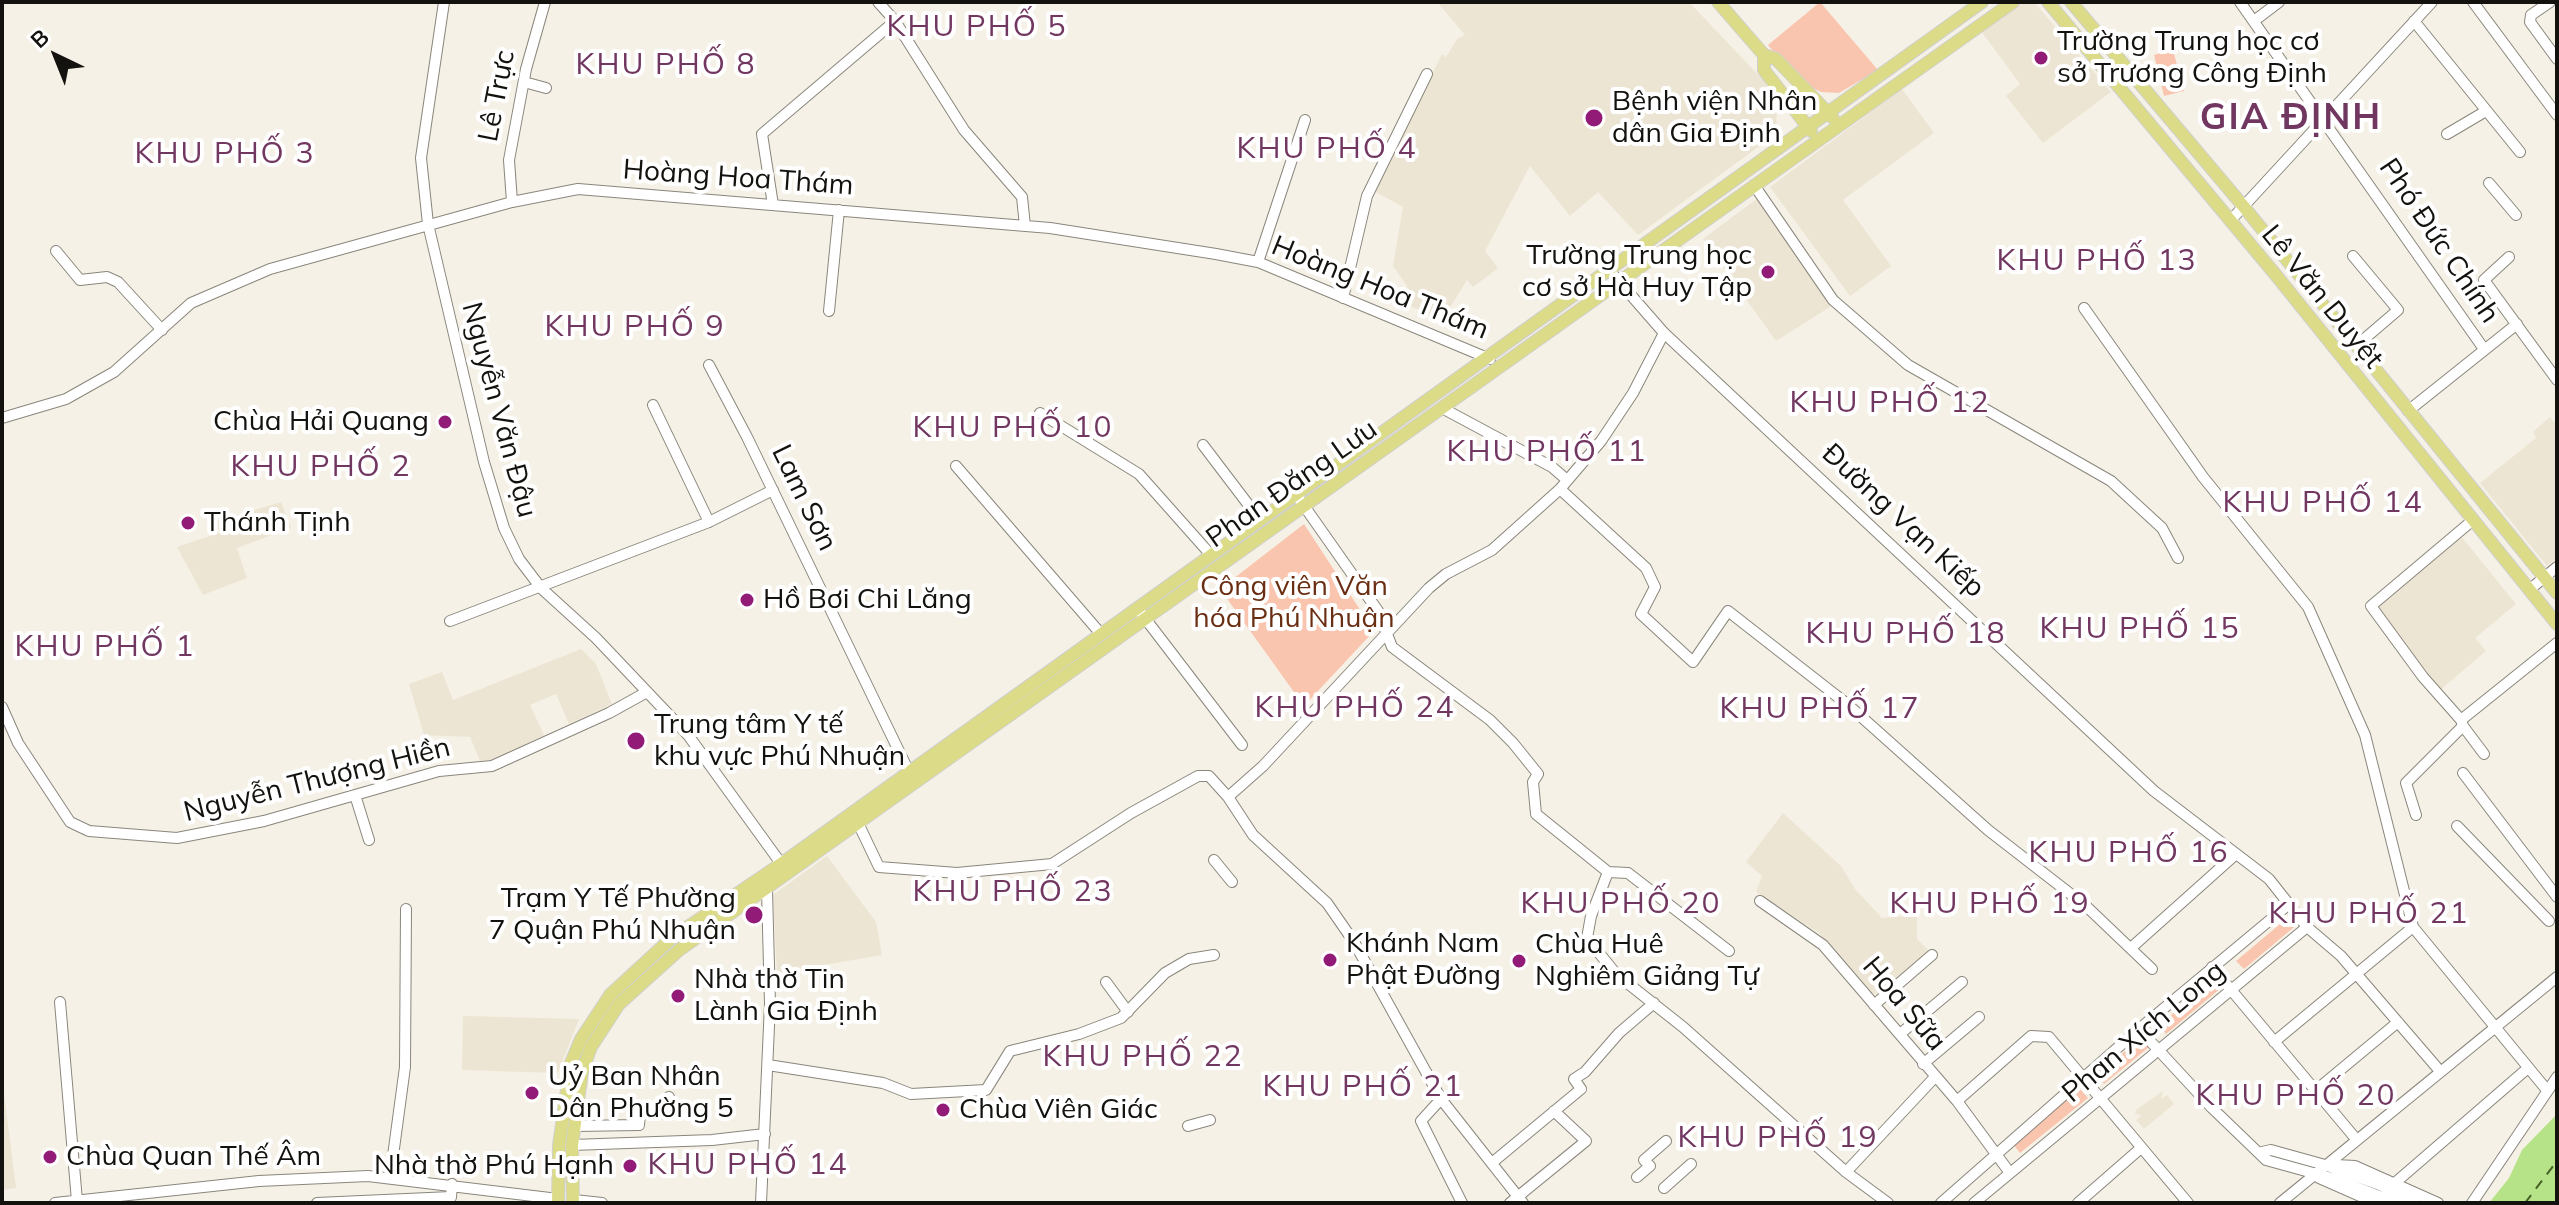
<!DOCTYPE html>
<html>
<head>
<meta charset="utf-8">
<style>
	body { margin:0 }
	#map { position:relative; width:2559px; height:1205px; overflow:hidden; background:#f6f1e6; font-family:Mulish,sans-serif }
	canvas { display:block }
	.frame { position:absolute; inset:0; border:4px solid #14120e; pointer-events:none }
	.north { position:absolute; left:16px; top:16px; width:80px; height:80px; -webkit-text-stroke:6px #fff; paint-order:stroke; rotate:317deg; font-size:22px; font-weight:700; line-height:32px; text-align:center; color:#14120e }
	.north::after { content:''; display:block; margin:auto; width:28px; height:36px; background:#14120e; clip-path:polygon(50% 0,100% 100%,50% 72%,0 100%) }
</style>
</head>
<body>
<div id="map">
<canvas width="2559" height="1205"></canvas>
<div class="frame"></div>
<div class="north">B</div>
</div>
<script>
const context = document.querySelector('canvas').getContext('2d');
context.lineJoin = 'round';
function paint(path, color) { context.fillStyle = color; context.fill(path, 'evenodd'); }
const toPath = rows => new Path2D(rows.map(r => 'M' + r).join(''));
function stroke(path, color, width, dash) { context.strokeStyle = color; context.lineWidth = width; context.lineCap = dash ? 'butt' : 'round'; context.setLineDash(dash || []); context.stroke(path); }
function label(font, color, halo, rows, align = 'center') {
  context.font = font + ' Mulish,sans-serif'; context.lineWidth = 8; context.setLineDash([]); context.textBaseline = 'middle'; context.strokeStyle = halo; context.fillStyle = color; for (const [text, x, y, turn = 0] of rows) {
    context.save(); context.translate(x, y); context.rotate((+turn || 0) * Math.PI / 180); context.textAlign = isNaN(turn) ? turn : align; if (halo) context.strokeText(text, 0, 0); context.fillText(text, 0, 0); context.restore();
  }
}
const built = toPath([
	[1437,2,1689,2,1764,81,1777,106,1776,134,1638,235,1598,192,1570,216,1530,166,1485,251,1498,268,1473,287,1467,280,1443,319,1402,303,1407,286,1393,266,1403,207,1374,191,1442,54,1446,57,1457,39,1465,35],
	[2024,2,2034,2,2111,92,2043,143,2006,96,2020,84,1981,31],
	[1902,89,1934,133,1843,200,1891,266,1850,296,1770,187],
	[1758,198,1833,305,1776,341,1703,239],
	[2550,417,2557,425,2557,558,2547,566,2480,483,2536,438,2533,432],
	[281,502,291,528,237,548,247,578,203,595,177,547,219,533,217,521],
	[2460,535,2516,604,2475,638,2486,651,2439,691,2374,607],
	[581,649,596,664,612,704,569,724,556,694,530,705,544,735,494,760,480,761,470,737,424,735,409,684,442,672,453,700],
	[1783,813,1841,866,1855,889,1882,918,1917,915,1917,939,1931,953,1880,994,1872,993,1819,933,1756,892,1762,876,1746,862],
	[827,856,876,922,882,955,777,973,773,895],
	[463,1016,464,1016,579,1019,558,1073,462,1070],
	[2,1078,16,1188,2,1190],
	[2163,1091,2161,1099,2167,1095,2174,1104,2144,1129,2136,1120,2142,1115,2135,1114,2137,1109]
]);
const green = toPath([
	[1820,2,1878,70,1839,93,1821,92,1796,80,1768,45],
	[2173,50,2184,91,2164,96,2154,55],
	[1304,524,1374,631,1304,706,1220,589],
	[2292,914,2299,923,2244,969,2236,961],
	[2214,980,2221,988,2166,1034,2159,1025],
	[2141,1038,2149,1047,2104,1084,2097,1074],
	[2080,1089,2088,1098,2020,1153,2013,1144]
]);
const water = toPath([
	[2557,1114,2557,1203,2489,1203,2509,1178,2522,1150]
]);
const ferry = toPath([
	[2525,1203,2557,1161]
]);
const minor = toPath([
	[444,2,421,158,428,224,484,462,504,528,519,559,541,588,596,638,688,735,785,869],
	[878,2,895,21,964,130,1022,197,1025,226],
	[2240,2,2484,349],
	[2473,2,2557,115],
	[2550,2,2531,15,2530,22,2557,59],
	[2254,21,2279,2],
	[2414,21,2520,152],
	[524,82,546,88],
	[2447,134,2486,111],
	[2489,183,2516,215],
	[1754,185,1833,300,1908,365,2111,481,2162,528,2178,558],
	[512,202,509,160,526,69,545,2],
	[773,205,762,134,895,21],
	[2230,221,2432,2],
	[56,251,80,280,107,277,118,282,162,330],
	[2353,256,2398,310,2356,346],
	[2509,257,2484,280,2557,380],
	[1258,262,1305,120],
	[1609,270,1664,333,2154,791,2269,879,2307,927,2341,956,2439,1070],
	[1343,298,1367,196,1427,74],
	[2084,308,2203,477,2308,607,2365,735,2413,927,2546,1089],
	[829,311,839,210],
	[709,365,747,437,911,776],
	[653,405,709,522],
	[1442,408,1552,467,1567,480],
	[2408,411,2517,324],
	[1040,413,1139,474,1211,555],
	[2,418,66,399,114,372,191,303,270,269,512,202,578,189,1050,228,1216,254,1258,262,1490,359],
	[1203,445,1260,520],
	[956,466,1101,634],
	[1560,489,1646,568,1655,587,1641,614,1693,662,1728,611,1847,704,1988,830,2086,906,2152,969],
	[1295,493,1378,611,1392,647,1490,720,1513,743,1538,774,1533,782,1536,814,1608,872],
	[2529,590,2557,567],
	[1141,613,1242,745],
	[450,621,709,522,773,490],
	[2,707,18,743,70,822,89,831,177,838,264,821,439,771,492,766,609,713,647,692],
	[2461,720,2423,677,2371,606,2473,520],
	[2463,726,2484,754],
	[2463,773,2557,897],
	[355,795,369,840],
	[1228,797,1253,835,1327,903,1354,942,1441,1099,1421,1121,1462,1203],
	[2416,815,2406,783,2463,726,2461,720,2557,643],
	[858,823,879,867,957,873,1052,864,1131,813,1198,776,1209,776,1228,797,1263,766,1429,588,1446,574,1492,550,1560,489,1601,441,1633,393,1664,333],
	[2457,826,2549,921],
	[1214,860,1232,882],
	[1608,872,1591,916,1587,938,1616,974,1683,1027,1846,1172,1888,1203],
	[1608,872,1628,873,1729,951],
	[1760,901,1823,945,1957,1101,2010,1173],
	[2132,947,2236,854],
	[2212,967,2356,1139],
	[1106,982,1128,1012],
	[60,1002,77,1201],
	[1874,1005,1932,955],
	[2139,1029,2212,1108,2266,1160,2335,1179,2397,1203],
	[1900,1034,1962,982],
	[2274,1042,2413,927],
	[1923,1064,1979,1017],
	[768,1065,883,1083,911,1094,986,1090,1010,1051,1079,1034,1121,1018,1165,973,1189,959,1214,955],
	[2315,1091,2398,1022],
	[1441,1099,1523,1203],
	[1957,1101,2031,1036,2049,1037,2188,1203],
	[575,1126,639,1125,640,1114,671,1113,669,1097],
	[1188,1126,1210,1120],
	[572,1145,712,1140,765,1134],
	[2262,1152,2271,1150,2325,1165,2380,1185,2416,1203],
	[1493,1162,1581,1089,1574,1079,1585,1072,1619,1033,1654,1003],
	[2336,1165,2355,1166,2438,1203],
	[1846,1172,1935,1077],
	[1637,1177,1650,1166,1644,1160,1666,1141],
	[390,1178,405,1067,406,909],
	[2319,1178,2376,1203],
	[2396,1182,2528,1068],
	[1664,1188,1691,1164],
	[574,1200,602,1203],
	[55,1203,259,1181,368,1176,558,1199],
	[317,1203,451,1197,452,1184],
	[761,1203,770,1004,767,890,762,883],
	[1510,1203,1586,1141,1554,1111],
	[1941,1203,2139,1029,2288,905],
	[1974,1203,2307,927],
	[2078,1203,2141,1148],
	[2280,1203,2557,977],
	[2472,1203,2557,1077]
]);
const major = toPath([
	[1718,2,1764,55,1776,59,1833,118],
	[2048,2,2275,274,2557,624],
	[2071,2,2244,207,2557,593],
	[1764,55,1764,70,1811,131],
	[558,1203,559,1145,571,1063,581,1039,610,995,673,937,781,864,1982,2],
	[573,1203,572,1145,582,1072,591,1047,619,1004,679,950,2013,2]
]);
const markers = [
	[2041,58,8,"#931b78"],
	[1594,118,10,"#931b78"],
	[1768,272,8,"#931b78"],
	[445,422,8,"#931b78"],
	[188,523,8,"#931b78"],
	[747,600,8,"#931b78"],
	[636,741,10,"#931b78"],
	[754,915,10,"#931b78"],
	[1330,960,8,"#931b78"],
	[1519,961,8,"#931b78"],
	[678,996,8,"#931b78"],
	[532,1093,8,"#931b78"],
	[943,1110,8,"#931b78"],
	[50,1157,8,"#931b78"],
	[630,1166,8,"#931b78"]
];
const poiNames = [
	["Trường Trung học cơ",2057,42],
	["sở Trương Công Định",2057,74],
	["Bệnh viện Nhân",1612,102],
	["dân Gia Định",1612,134],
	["Trường Trung học",1752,256,"right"],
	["cơ sở Hà Huy Tập",1752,288,"right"],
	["Chùa Hải Quang",429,422,"right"],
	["Thánh Tịnh",204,523],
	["Hồ Bơi Chi Lăng",763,600],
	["Trung tâm Y tế",654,725],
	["khu vực Phú Nhuận",654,757],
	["Trạm Y Tế Phường",736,899,"right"],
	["7 Quận Phú Nhuận",736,931,"right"],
	["Khánh Nam",1346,944],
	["Phật Đường",1346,976],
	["Chùa Huê",1535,945],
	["Nghiêm Giảng Tự",1535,977],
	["Nhà thờ Tin",694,980],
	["Lành Gia Định",694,1012],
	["Uỷ Ban Nhân",548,1077],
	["Dân Phường 5",548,1109],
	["Chùa Viên Giác",959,1110],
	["Chùa Quan Thế Âm",66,1157],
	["Nhà thờ Phú Hạnh",614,1166,"right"]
];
const streetNames = [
	["Lê Trực",497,96,-79],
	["Hoàng Hoa Thám",738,178,4],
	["Phó Đức Chính",2439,241,56],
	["Hoàng Hoa Thám",1380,288,22],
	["Lê Văn Duyệt",2322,297,51],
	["Nguyễn Văn Đậu",499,410,75],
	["Phan Đăng Lưu",1292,484,-35],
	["Lam Sơn",804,498,64],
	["Đường Vạn Kiếp",1903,521,43],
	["Nguyễn Thượng Hiền",317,780,-14],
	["Hoa Sữa",1904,1004,50],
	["Phan Xích Long",2144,1032,-40]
];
const parkNames = [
	["Công viên Văn",1294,587],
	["hóa Phú Nhuận",1294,619]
];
const neighbourhoodNames = [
	["KHU PHỐ 5",977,27],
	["KHU PHỐ 8",666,65],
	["KHU PHỐ 4",1327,149],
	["KHU PHỐ 3",225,154],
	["KHU PHỐ 13",2097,261],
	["KHU PHỐ 9",635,327],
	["KHU PHỐ 12",1890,403],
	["KHU PHỐ 10",1013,428],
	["KHU PHỐ 11",1547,452],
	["KHU PHỐ 2",321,467],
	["KHU PHỐ 14",2323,503],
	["KHU PHỐ 15",2140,629],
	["KHU PHỐ 18",1906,634],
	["KHU PHỐ 1",105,647],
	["KHU PHỐ 24",1355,708],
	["KHU PHỐ 17",1820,709],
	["KHU PHỐ 16",2129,853],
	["KHU PHỐ 23",1013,892],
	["KHU PHỐ 20",1621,904],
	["KHU PHỐ 19",1990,904],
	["KHU PHỐ 21",2369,914],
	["KHU PHỐ 22",1143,1057],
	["KHU PHỐ 21",1363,1087],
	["KHU PHỐ 20",2296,1096],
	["KHU PHỐ 19",1778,1138],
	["KHU PHỐ 14",748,1165]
];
const districtNames = [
	["GIA ĐỊNH",2291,118]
];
paint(built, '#ede5d3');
paint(green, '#fac5af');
paint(water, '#b6e288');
stroke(ferry, '#456124', 2, [10, 8]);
stroke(minor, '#8a867c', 12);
stroke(major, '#d0d0cf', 14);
stroke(minor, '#fff', 10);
stroke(major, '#dcdb88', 12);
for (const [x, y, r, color] of markers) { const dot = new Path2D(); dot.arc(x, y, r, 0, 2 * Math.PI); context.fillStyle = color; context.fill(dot); stroke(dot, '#fff', 3); }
label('28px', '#14120e', '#fff', poiNames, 'left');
label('28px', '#14120e', '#fff', streetNames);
label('28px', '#6a2f13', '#fff', parkNames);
context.letterSpacing = '2px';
label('30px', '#723761', '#fff', neighbourhoodNames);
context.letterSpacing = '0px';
context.letterSpacing = '2px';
label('bold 36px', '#723761', '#fff', districtNames);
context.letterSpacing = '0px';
</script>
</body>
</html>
